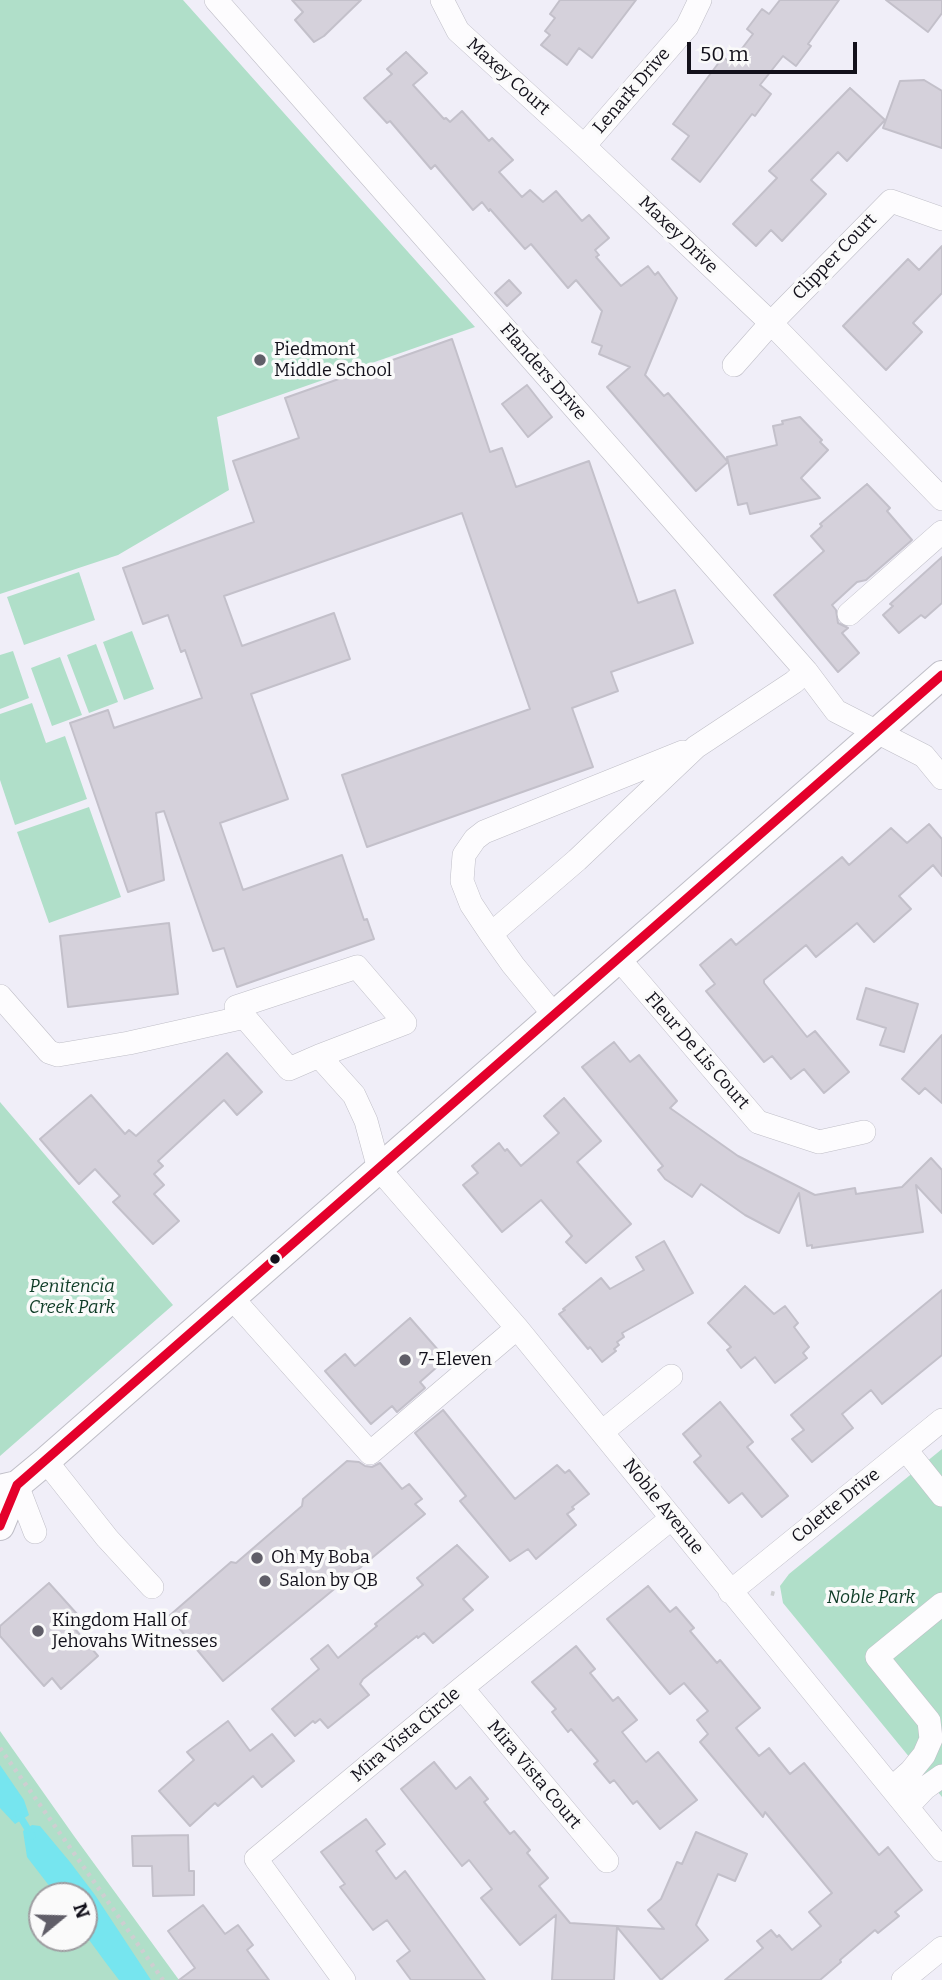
<!DOCTYPE html>
<html>
<head>
<meta charset="utf-8">
<style>
	body { margin:0 }
	#map { position:relative; width:942px; height:1980px; overflow:hidden; background:#f0eef8; font-family:Bitter,serif }
	canvas { display:block }
	.north { position:absolute; left:28px; top:1882px; width:70px; height:70px; box-sizing:border-box; background:#fafafa; border:2px solid #9e9da1; border-radius:50%; rotate:71deg; font-size:19px; font-weight:700; line-height:28px; text-align:center; color:#13111b }
	.north::after { content:''; display:block; margin:auto; width:24px; height:32px; background:#605e68; clip-path:polygon(50% 0,100% 100%,50% 72%,0 100%) }
	.scale { position:absolute; left:687px; top:42px; width:170px; height:32px; box-sizing:border-box; border:4px solid #13111b; border-top:0; padding-left:9px; font-size:21px; line-height:24px; white-space:nowrap; color:#13111b; -webkit-text-stroke:5px #fafafa; paint-order:stroke }
</style>
</head>
<body>
<div id="map">
<canvas width="942" height="1980"></canvas>
<div class="north">N</div>
<div class="scale">50 m</div>
</div>
<script>
const context = document.querySelector('canvas').getContext('2d');
context.lineJoin = 'round';
function paint(path, color) { context.fillStyle = color; context.fill(path, 'evenodd'); }
const toPath = rows => new Path2D(rows.map(r => 'M' + r).join(''));
function stroke(path, color, width, dash) { context.strokeStyle = color; context.lineWidth = width; context.lineCap = dash ? 'butt' : 'round'; context.setLineDash(dash || []); context.stroke(path); }
function label(font, color, halo, rows, align = 'center') {
  context.font = font + ' Bitter,serif'; context.lineWidth = 7; context.setLineDash([]); context.textBaseline = 'middle'; context.strokeStyle = halo; context.fillStyle = color; for (const [text, x, y, turn = 0] of rows) {
    context.save(); context.translate(x, y); context.rotate((+turn || 0) * Math.PI / 180); context.textAlign = isNaN(turn) ? turn : align; if (halo) context.strokeText(text, 0, 0); context.fillText(text, 0, 0); context.restore();
  }
}
const green = toPath([
	[0,0,183,0,475,327,217,417,229,490,118,555,0,594],
	[79,572,95,620,24,645,7,597],
	[132,631,154,689,124,700,103,642],
	[96,644,118,702,89,713,67,655],
	[13,651,29,698,0,709,0,655],
	[60,657,82,715,52,726,31,668],
	[32,703,46,743,65,736,87,799,15,825,0,780,0,714],
	[89,807,121,897,49,923,17,832],
	[0,1102,173,1305,0,1456],
	[942,1449,942,1797,783,1603,780,1586,789,1574],
	[0,1731,74,1836,179,1980,0,1980],
	[42,1896,84,1896,84,1938,42,1938]
]);
const water = toPath([
	[0,1765,24,1800,29,1815,15,1824,0,1808],
	[32,1825,40,1826,70,1862,95,1895,151,1980,119,1980,106,1963,84,1933,84,1896,57,1896,27,1857,23,1831]
]);
const stream = toPath([
	[18,1813,32,1836]
]);
const building = toPath([
	[292,0,361,0,324,36,314,42,295,20,303,12,292,0],
	[560,0,636,0,592,58,579,48,567,65,541,45,550,35,545,31,555,18,550,14,560,0],
	[780,0,839,0,808,44,811,46,796,66,783,56,760,85,771,94,755,116,752,114,700,182,672,159,689,136,673,124,723,57,731,63,753,34,747,29,762,9,769,14,780,0],
	[886,0,942,0,942,13,928,32,886,0],
	[406,52,427,73,413,85,444,119,446,118,450,122,462,111,489,141,492,138,513,160,499,172,522,197,530,190,543,202,556,191,582,221,589,215,609,238,595,250,599,255,596,257,621,286,648,266,655,275,658,272,677,298,645,375,664,396,668,393,728,462,696,491,607,387,630,367,599,354,602,346,592,342,602,311,576,280,568,288,531,244,525,249,490,209,489,211,482,202,473,210,435,165,431,169,390,121,387,123,364,98,392,74,387,69,406,52],
	[924,80,942,91,942,148,883,128,900,81,924,80],
	[850,88,885,120,847,161,838,152,811,180,826,194,782,241,771,230,756,246,733,224,777,178,769,171,850,88],
	[942,246,942,293,913,323,922,332,886,370,843,326,908,259,919,270,942,246],
	[509,280,521,293,507,306,495,293,509,280],
	[452,339,490,452,502,448,516,487,589,461,638,603,675,590,693,643,611,672,618,691,572,708,593,767,367,847,342,775,530,709,462,513,224,596,242,646,334,613,350,659,251,694,288,799,220,823,243,890,342,855,364,920,367,919,374,939,237,987,224,948,213,951,164,811,156,813,164,880,128,892,70,723,108,710,114,728,202,698,185,650,181,652,168,615,143,624,123,568,254,522,233,461,299,438,285,398,452,339],
	[527,385,552,417,528,437,502,404,527,385],
	[800,417,822,440,820,442,828,450,801,478,820,498,750,514,747,503,738,505,727,457,777,445,773,426,783,424,782,421,800,417],
	[867,484,890,508,887,511,912,540,866,580,857,582,832,605,836,610,838,623,848,628,842,633,859,653,838,672,774,595,824,551,811,536,822,526,820,524,867,484],
	[942,557,942,603,925,618,921,615,899,633,883,615,893,606,890,604,942,557],
	[929,824,942,839,942,876,933,865,899,896,911,909,874,942,857,923,816,957,806,945,764,980,764,983,807,1037,815,1031,849,1072,824,1093,804,1069,791,1079,772,1056,764,1062,706,991,715,984,700,965,731,939,736,945,842,857,849,865,891,828,907,843,929,824],
	[169,923,178,994,68,1007,60,936,169,923],
	[866,988,918,1004,904,1052,880,1045,886,1028,857,1019,866,988],
	[942,1035,942,1103,925,1088,919,1094,902,1079,942,1035],
	[614,1042,630,1062,639,1055,677,1101,670,1108,738,1156,815,1195,855,1188,856,1194,902,1187,931,1158,942,1170,942,1213,916,1185,923,1232,812,1248,812,1245,807,1246,799,1193,779,1233,745,1215,701,1184,692,1197,665,1179,658,1170,663,1166,582,1067,614,1042],
	[227,1053,262,1092,237,1115,224,1100,158,1161,163,1166,154,1174,164,1185,154,1194,179,1221,153,1244,113,1202,120,1196,95,1169,79,1184,40,1139,91,1095,125,1134,129,1130,136,1136,227,1053],
	[564,1098,601,1141,577,1162,631,1224,586,1263,566,1242,572,1236,541,1200,502,1232,463,1185,478,1173,472,1166,499,1143,505,1151,507,1149,521,1166,559,1133,544,1116,564,1098],
	[664,1241,693,1293,622,1333,624,1337,617,1342,619,1345,614,1349,616,1351,602,1362,590,1347,588,1349,559,1314,565,1310,563,1309,601,1278,610,1289,644,1270,636,1257,664,1241],
	[745,1286,774,1314,785,1306,798,1323,794,1327,809,1347,803,1353,807,1358,775,1383,755,1357,741,1368,727,1350,731,1347,708,1323,745,1286],
	[942,1290,942,1355,882,1404,871,1390,842,1414,853,1428,812,1462,792,1439,804,1430,791,1415,942,1290],
	[410,1318,446,1359,420,1382,425,1388,397,1412,392,1406,371,1424,325,1371,345,1354,355,1366,410,1318],
	[720,1402,753,1442,747,1447,788,1496,762,1517,742,1493,729,1503,694,1462,701,1456,683,1434,720,1402],
	[443,1410,515,1499,557,1465,565,1473,569,1470,589,1494,572,1507,574,1509,567,1514,576,1525,536,1559,528,1549,510,1561,460,1501,466,1496,415,1433,443,1410],
	[347,1461,359,1462,365,1466,372,1467,380,1463,402,1489,409,1484,422,1499,415,1504,425,1514,223,1681,169,1616,231,1562,236,1563,302,1506,303,1499,347,1461],
	[457,1545,488,1577,463,1599,473,1610,433,1643,424,1633,418,1638,417,1636,363,1679,360,1684,369,1695,328,1728,320,1719,315,1723,313,1721,295,1736,272,1709,319,1669,311,1659,328,1645,338,1658,377,1626,375,1624,423,1585,417,1578,457,1545],
	[49,1583,77,1614,69,1622,98,1656,61,1689,52,1678,44,1686,0,1636,0,1626,49,1583],
	[648,1586,670,1612,676,1607,694,1628,690,1631,717,1663,720,1660,760,1708,736,1728,759,1756,769,1748,790,1774,804,1763,879,1855,888,1847,922,1890,895,1912,899,1916,878,1933,875,1930,840,1960,841,1962,820,1980,725,1980,763,1948,757,1941,771,1930,777,1937,779,1935,792,1950,821,1926,809,1912,832,1893,765,1812,763,1817,700,1742,708,1734,697,1720,708,1711,684,1683,670,1694,607,1619,648,1586],
	[576,1646,595,1669,590,1673,613,1701,618,1697,637,1720,622,1732,646,1762,658,1752,697,1800,660,1829,637,1801,633,1804,614,1780,610,1783,594,1764,598,1761,571,1729,568,1732,552,1712,556,1709,532,1682,576,1646],
	[228,1721,250,1751,272,1734,294,1761,262,1787,253,1776,218,1806,215,1803,190,1826,159,1791,194,1760,187,1752,228,1721],
	[434,1762,456,1789,470,1777,488,1799,484,1802,510,1834,514,1831,530,1850,527,1853,548,1878,539,1886,570,1923,664,1929,648,1910,661,1899,677,1862,682,1864,696,1832,747,1854,735,1881,718,1874,696,1925,708,1940,661,1980,617,1927,614,1980,552,1980,556,1915,520,1945,481,1898,492,1889,469,1860,462,1866,401,1789,434,1762],
	[366,1819,385,1844,376,1851,396,1879,405,1871,485,1980,411,1980,397,1961,410,1951,387,1920,373,1930,340,1887,345,1884,321,1852,366,1819],
	[188,1835,189,1871,194,1871,194,1895,153,1896,152,1866,133,1866,132,1836,188,1835],
	[203,1905,225,1934,238,1925,253,1945,247,1950,269,1980,179,1980,195,1968,168,1931,203,1905]
]);
const path = toPath([
	[771,1593,775,1594],
	[0,1748,163,1980]
]);
const minor = toPath([
	[216,0,806,671,836,711,924,756,942,778],
	[442,0,458,31,584,146,771,323,942,499],
	[584,146,687,27,700,0],
	[734,365,771,323,891,201,942,219],
	[849,614,942,532],
	[491,934,471,904,462,881,464,855,475,839,484,832,683,752],
	[619,959,758,1122,819,1142,864,1132],
	[0,996,49,1052,58,1055,129,1043,245,1017],
	[554,1015,513,965,491,934,577,860,696,747,794,682,806,671],
	[319,1056,289,1069,236,1007,357,967,405,1023,319,1056,354,1095,366,1121,379,1169,517,1328,942,1850],
	[232,1298,370,1453,517,1328],
	[602,1432,671,1376],
	[906,1450,942,1495],
	[46,1461,107,1538,152,1587],
	[17,1485,35,1532],
	[730,1592,942,1420],
	[462,1688,607,1861],
	[892,1788,911,1771,924,1755,931,1739,929,1721,877,1657,942,1604],
	[907,1807,925,1788,942,1776],
	[344,1980,256,1859,462,1688,672,1518],
	[903,1980,942,1948]
]);
const major = toPath([
	[0,1489,17,1485,46,1461,942,675],
	[0,1526,17,1485]
]);
const bus1 = toPath([
	[0,1526,17,1485,942,675]
]);
const markers = [
	[260,360,7,"#605e68"],
	[275,1259,6,"#13111b"],
	[405,1360,7,"#605e68"],
	[257,1558,7,"#605e68"],
	[265,1581,7,"#605e68"],
	[38,1631,7,"#605e68"]
];
const streetNames = [
	["Maxey Court",508,77,42],
	["Lenark Drive",632,91,-49],
	["Maxey Drive",678,235,44],
	["Clipper Court",835,257,-46],
	["Flanders Drive",543,372,49],
	["Fleur De Lis Court",697,1051,49],
	["Colette Drive",836,1506,-39],
	["Noble Avenue",663,1507,51],
	["Mira Vista Circle",406,1735,-40],
	["Mira Vista Court",534,1775,50]
];
const poiNames = [
	["Piedmont",274,350],
	["Middle School",274,371],
	["7-Eleven",419,1360],
	["Oh My Boba",271,1558],
	["Salon by QB",279,1581],
	["Kingdom Hall of",52,1621],
	["Jehovahs Witnesses",52,1642]
];
const parkNames = [
	["Penitencia",72,1287],
	["Creek Park",72,1308],
	["Noble Park",871,1598]
];
paint(green, '#b0dfc9');
paint(water, '#76e5ef');
stroke(stream, '#76e5ef', 7);
paint(building, '#d5d1db');
stroke(building, '#c3c0ca', 2);
stroke(minor, '#bfbec7', 24);
stroke(major, '#bfbec7', 30);
stroke(path, '#ceced1', 4.5, [3.5, 5]);
stroke(minor, '#fdfcfe', 23);
stroke(major, '#fdfcfe', 28);
stroke(bus1, '#e4002b', 9);
for (const [x, y, r, color] of markers) { const dot = new Path2D(); dot.arc(x, y, r, 0, 2 * Math.PI); context.fillStyle = color; context.fill(dot); stroke(dot, '#fafafa', 2.5); }
label('18px', '#13111b', '#fafafa', streetNames);
label('18px', '#13111b', '#fafafa', poiNames, 'left');
label('italic 18px', '#0d3b25', '#fafafa', parkNames);
</script>
</body>
</html>
